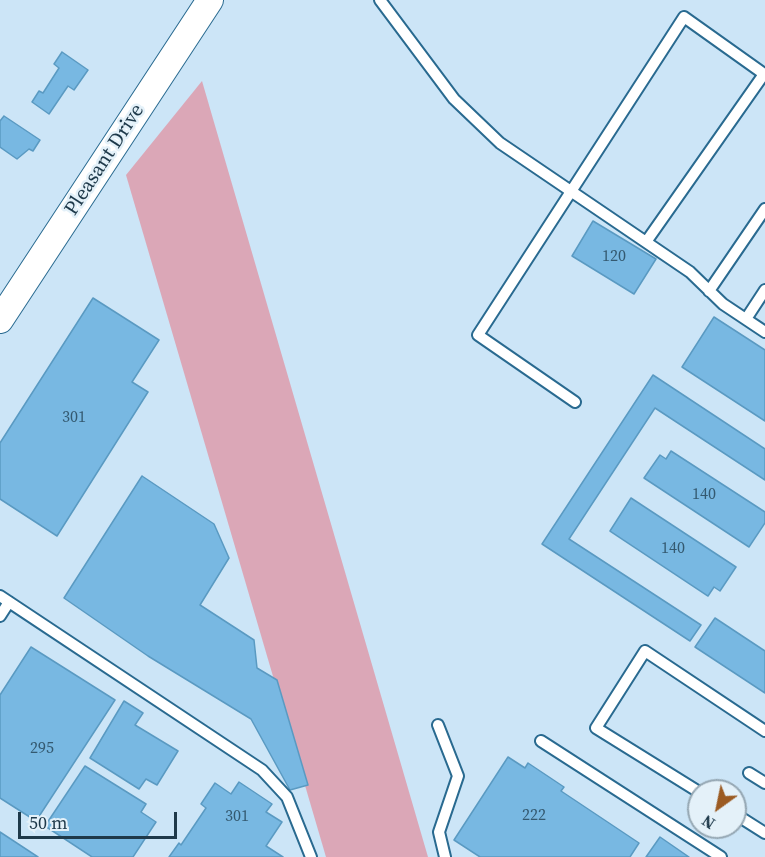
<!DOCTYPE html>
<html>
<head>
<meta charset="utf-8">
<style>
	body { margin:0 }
	#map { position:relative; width:765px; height:857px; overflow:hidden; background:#cce5f7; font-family:"Source Serif 4",serif }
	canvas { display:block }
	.north { position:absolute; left:687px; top:779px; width:60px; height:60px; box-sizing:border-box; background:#e4f1f9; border:2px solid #95a7b3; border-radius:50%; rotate:213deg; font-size:16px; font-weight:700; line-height:24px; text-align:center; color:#1e394a }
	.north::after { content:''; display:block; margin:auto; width:21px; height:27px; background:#9b5b23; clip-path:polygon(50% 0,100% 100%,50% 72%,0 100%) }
	.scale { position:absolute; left:18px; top:812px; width:159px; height:27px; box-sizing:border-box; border:3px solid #1e394a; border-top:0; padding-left:8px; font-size:18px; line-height:21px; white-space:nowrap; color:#1e394a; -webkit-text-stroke:4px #e4f1f9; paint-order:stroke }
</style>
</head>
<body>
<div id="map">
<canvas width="765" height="857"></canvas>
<div class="north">N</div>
<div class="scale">50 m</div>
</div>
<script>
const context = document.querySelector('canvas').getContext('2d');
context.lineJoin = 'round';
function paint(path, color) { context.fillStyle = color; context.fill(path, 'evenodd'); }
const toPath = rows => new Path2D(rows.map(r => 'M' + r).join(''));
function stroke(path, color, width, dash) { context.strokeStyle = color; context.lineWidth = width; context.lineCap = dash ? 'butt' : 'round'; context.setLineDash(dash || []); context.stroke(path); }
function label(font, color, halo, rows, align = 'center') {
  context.font = font + ' "Source Serif 4",serif'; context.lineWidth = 5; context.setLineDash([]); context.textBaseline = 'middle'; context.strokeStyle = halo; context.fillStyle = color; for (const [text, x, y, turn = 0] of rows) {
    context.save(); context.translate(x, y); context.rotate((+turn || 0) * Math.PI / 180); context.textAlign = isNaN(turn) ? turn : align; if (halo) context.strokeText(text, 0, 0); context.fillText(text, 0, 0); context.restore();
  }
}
const green = toPath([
	[202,81,428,857,326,857,126,175]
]);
const building = toPath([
	[62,52,88,70,74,90,68,86,49,114,32,102,39,91,43,93,59,68,54,64,62,52],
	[4,116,40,140,33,151,29,149,17,159,0,147,0,121,4,116],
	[593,221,656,259,634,294,572,256,593,221],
	[93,298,159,340,132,382,148,392,57,536,0,499,0,443,93,298],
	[714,317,765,350,765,421,682,367,714,317],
	[653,375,765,449,765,480,655,408,569,539,701,625,690,641,542,544,653,375],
	[671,451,765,512,765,523,749,547,644,478,660,455,666,459,671,451],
	[142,476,214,524,229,558,200,605,254,640,257,668,277,680,308,785,290,790,251,719,148,656,64,598,142,476],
	[631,498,736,567,720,591,714,587,708,596,610,531,631,498],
	[715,618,765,651,765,693,695,647,715,618],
	[31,647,115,700,36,821,0,798,0,695,31,647],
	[124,701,143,713,135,725,178,751,157,785,146,779,139,789,90,758,124,701],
	[508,757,525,768,528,763,564,787,561,791,639,843,630,857,480,857,454,840,508,757],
	[85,766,146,804,141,812,156,822,133,857,92,857,45,826,85,766],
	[239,782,272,804,266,812,282,822,266,846,283,857,169,857,179,843,181,845,206,808,201,804,215,783,231,794,239,782],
	[0,832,38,857,0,857,0,832],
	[660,837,689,857,646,857,660,837]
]);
const service = toPath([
	[380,0,454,99,500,143,690,272,723,304,765,332],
	[709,291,765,209],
	[746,319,765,290],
	[575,402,478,335,684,17,764,74,646,242],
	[0,596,262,770,287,797,311,857],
	[0,616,9,602],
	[438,725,458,776,439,832,445,857],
	[541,741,721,857],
	[749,773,765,783],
	[699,792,596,728,645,651,765,731],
	[735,814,765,833]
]);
const tertiary = toPath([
	[0,320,210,0]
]);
const numberNames = [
	["120",614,257],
	["301",74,418],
	["140",704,495],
	["140",673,549],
	["295",42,749],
	["222",534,816],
	["301",237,817]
];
const streetNames = [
	["Pleasant Drive",105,160,-57]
];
paint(green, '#dba7b7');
paint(building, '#78b8e2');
stroke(building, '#5a9ac2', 1.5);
stroke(service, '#296a90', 14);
stroke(tertiary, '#296a90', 28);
stroke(service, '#fff', 10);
stroke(tertiary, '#fff', 26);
label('16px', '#345970', null, numberNames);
label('20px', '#1e394a', '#e4f1f9', streetNames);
</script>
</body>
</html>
